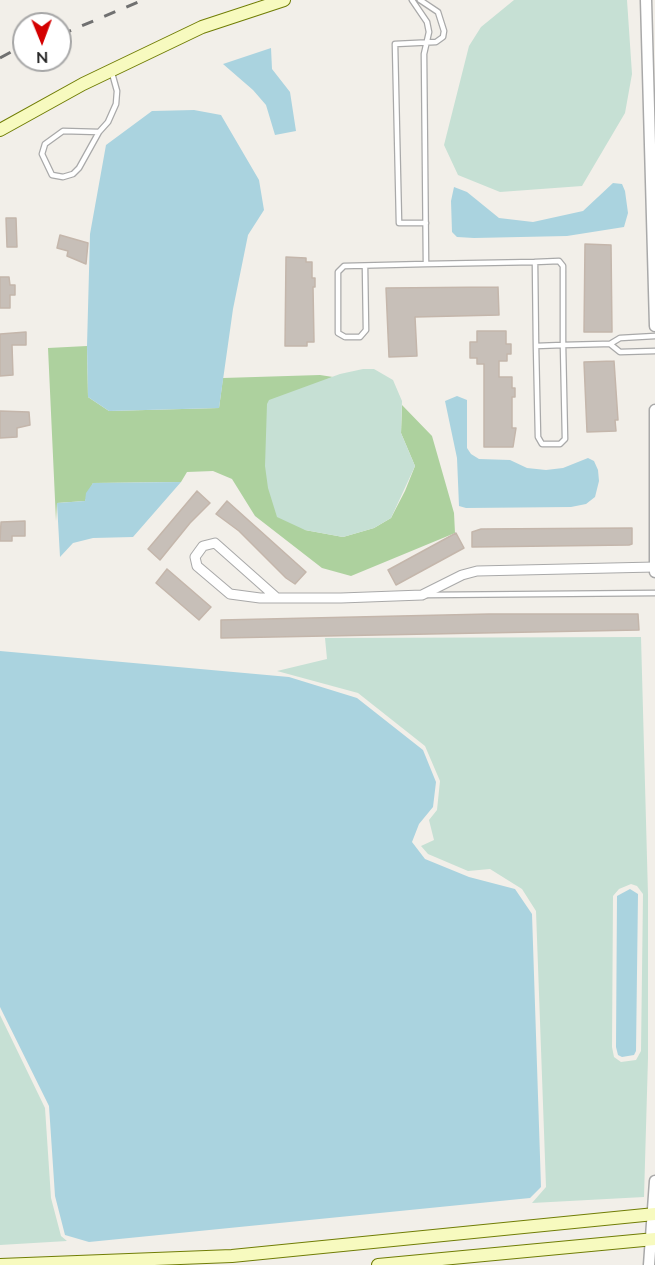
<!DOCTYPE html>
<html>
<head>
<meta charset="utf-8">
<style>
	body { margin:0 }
	#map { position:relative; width:655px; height:1265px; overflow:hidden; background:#f2efe9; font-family:Mulish,sans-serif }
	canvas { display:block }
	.north { position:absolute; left:12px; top:12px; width:60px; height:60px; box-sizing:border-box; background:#fff; border:2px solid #a7a7a7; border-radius:50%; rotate:179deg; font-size:16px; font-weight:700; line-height:24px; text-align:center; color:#222 }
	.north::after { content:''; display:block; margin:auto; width:21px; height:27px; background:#d40000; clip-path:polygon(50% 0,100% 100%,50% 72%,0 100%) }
</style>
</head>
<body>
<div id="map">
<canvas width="655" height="1265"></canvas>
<div class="north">N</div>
</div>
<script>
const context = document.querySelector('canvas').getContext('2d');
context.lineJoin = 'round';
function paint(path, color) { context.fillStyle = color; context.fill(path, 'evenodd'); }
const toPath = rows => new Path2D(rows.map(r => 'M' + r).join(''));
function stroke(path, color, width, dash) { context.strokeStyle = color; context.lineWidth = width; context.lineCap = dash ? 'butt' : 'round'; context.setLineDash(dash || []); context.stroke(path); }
const forest = toPath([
	[87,346,88,397,109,411,219,408,223,378,320,375,333,377,267,405,268,435,305,530,343,537,374,528,391,518,405,491,415,466,401,433,402,405,432,436,454,513,455,533,351,576,322,568,255,516,232,479,213,471,187,472,181,482,93,483,85,501,57,503,56,521,48,348]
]);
const wetland = toPath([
	[514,0,627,0,632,74,625,113,582,186,500,192,458,175,444,145,469,46,481,27],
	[363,369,374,369,393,380,402,401,401,433,415,466,391,518,374,528,343,537,305,530,277,517,268,488,265,466,267,404,269,400,340,374],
	[641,637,648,895,648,1058,644,1197,532,1203,546,1187,536,911,522,889,490,869,468,871,428,854,421,846,434,840,429,820,437,810,440,781,425,746,358,693,277,671,327,659,325,638],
	[631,884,637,886,643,894,641,1051,636,1060,621,1062,614,1057,612,1047,613,896,619,889],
	[0,1015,45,1108,51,1198,61,1236,67,1241,0,1245]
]);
const water = toPath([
	[271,48,272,69,290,92,296,131,275,135,266,105,253,90,223,64],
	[194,110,221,115,259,180,264,210,248,235,233,309,219,408,109,411,88,397,87,346,90,234,106,145,152,111],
	[613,183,622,184,625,191,628,213,624,227,567,236,474,238,457,237,452,232,451,201,454,187,467,192,499,218,533,222,583,211],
	[457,396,467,400,467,448,471,454,479,459,510,460,527,468,546,470,563,468,588,458,594,461,598,470,599,481,595,497,586,504,571,507,466,508,459,506,457,458,445,401],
	[181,482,133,537,93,538,73,543,60,557,57,503,85,501,86,493,93,483],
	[0,651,289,677,357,698,423,750,436,782,433,807,419,824,412,842,425,859,469,877,515,889,532,914,541,1187,530,1198,89,1242,65,1235,55,1196,49,1106,0,1007],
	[630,889,638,894,636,1051,634,1055,622,1057,618,1055,616,1047,617,896]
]);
const building = toPath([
	[6,218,16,218,17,247,7,247,6,218],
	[60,235,88,243,86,264,67,256,68,251,57,248,60,235],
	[585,244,611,245,612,332,584,332,585,244],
	[286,257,306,258,306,262,312,262,312,278,315,278,315,287,313,287,314,342,307,342,307,346,285,346,286,257],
	[0,277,9,277,10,285,15,285,15,295,10,295,10,308,0,308,0,277],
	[498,287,499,315,415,317,417,356,389,357,386,288,498,287],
	[477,331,506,331,506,344,511,344,511,354,507,354,507,361,499,361,499,377,512,377,512,388,515,388,515,397,512,397,512,428,516,428,513,447,484,447,484,364,477,364,477,358,470,358,470,342,477,342,477,331],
	[26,332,26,345,12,345,13,375,0,376,0,334,26,332],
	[614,361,618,420,615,420,616,431,587,432,584,362,614,361],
	[0,411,29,412,30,425,17,428,17,437,0,438,0,411],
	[197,491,210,503,190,523,160,560,148,549,197,491],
	[227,501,306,572,295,584,286,578,239,531,216,514,227,501],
	[25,521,25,536,12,536,12,541,0,541,1,522,25,521],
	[632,528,632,544,629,545,472,547,472,532,481,529,632,528],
	[456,533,464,548,396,585,388,570,456,533],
	[167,569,211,607,199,620,156,583,167,569],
	[489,614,638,614,639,630,221,638,221,620,489,614]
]);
const service = toPath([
	[412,0,427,22,429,32,424,54,426,264],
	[420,0,438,12,444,31,443,37,436,42,395,44,399,223,426,223],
	[99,132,79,168,73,174,63,177,52,175,42,154,45,144,63,131,99,132,108,122,116,104,117,91,112,73],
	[365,266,366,330,360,337,345,337,338,333,338,272,344,266,426,264,535,262],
	[655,336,620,338,610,344,620,352,655,351],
	[536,346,538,437,542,444,560,444,565,439,563,345,563,266,559,261,535,262,536,346,563,345,603,344,610,344],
	[428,595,655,593]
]);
const minor = toPath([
	[277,598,215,543,203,546,195,557,197,566,230,594,260,598,341,598,422,595,462,575,477,571,655,567]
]);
const tertiary = toPath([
	[646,0,655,326],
	[655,410,655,572],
	[649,1265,655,1181]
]);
const secondary = toPath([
	[0,130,83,84,202,27,284,0],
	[0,1265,232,1256,655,1214],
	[378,1265,655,1239]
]);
const rail = toPath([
	[60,35,143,0],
	[0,58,24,45]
]);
paint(forest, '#add19e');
paint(wetland, '#c6e0d4');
paint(water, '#aad3df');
paint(building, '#c7bfb8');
stroke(building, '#c4b6ab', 1.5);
stroke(service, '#a9a9a9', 7);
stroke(minor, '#a9a9a9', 11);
stroke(tertiary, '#a9a9a9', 13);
stroke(secondary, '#707d05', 14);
stroke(service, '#fff', 4.5);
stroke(minor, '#fff', 9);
stroke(tertiary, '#fff', 10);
stroke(secondary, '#f7fabf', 12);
stroke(rail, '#707070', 3, [12, 12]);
</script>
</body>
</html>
